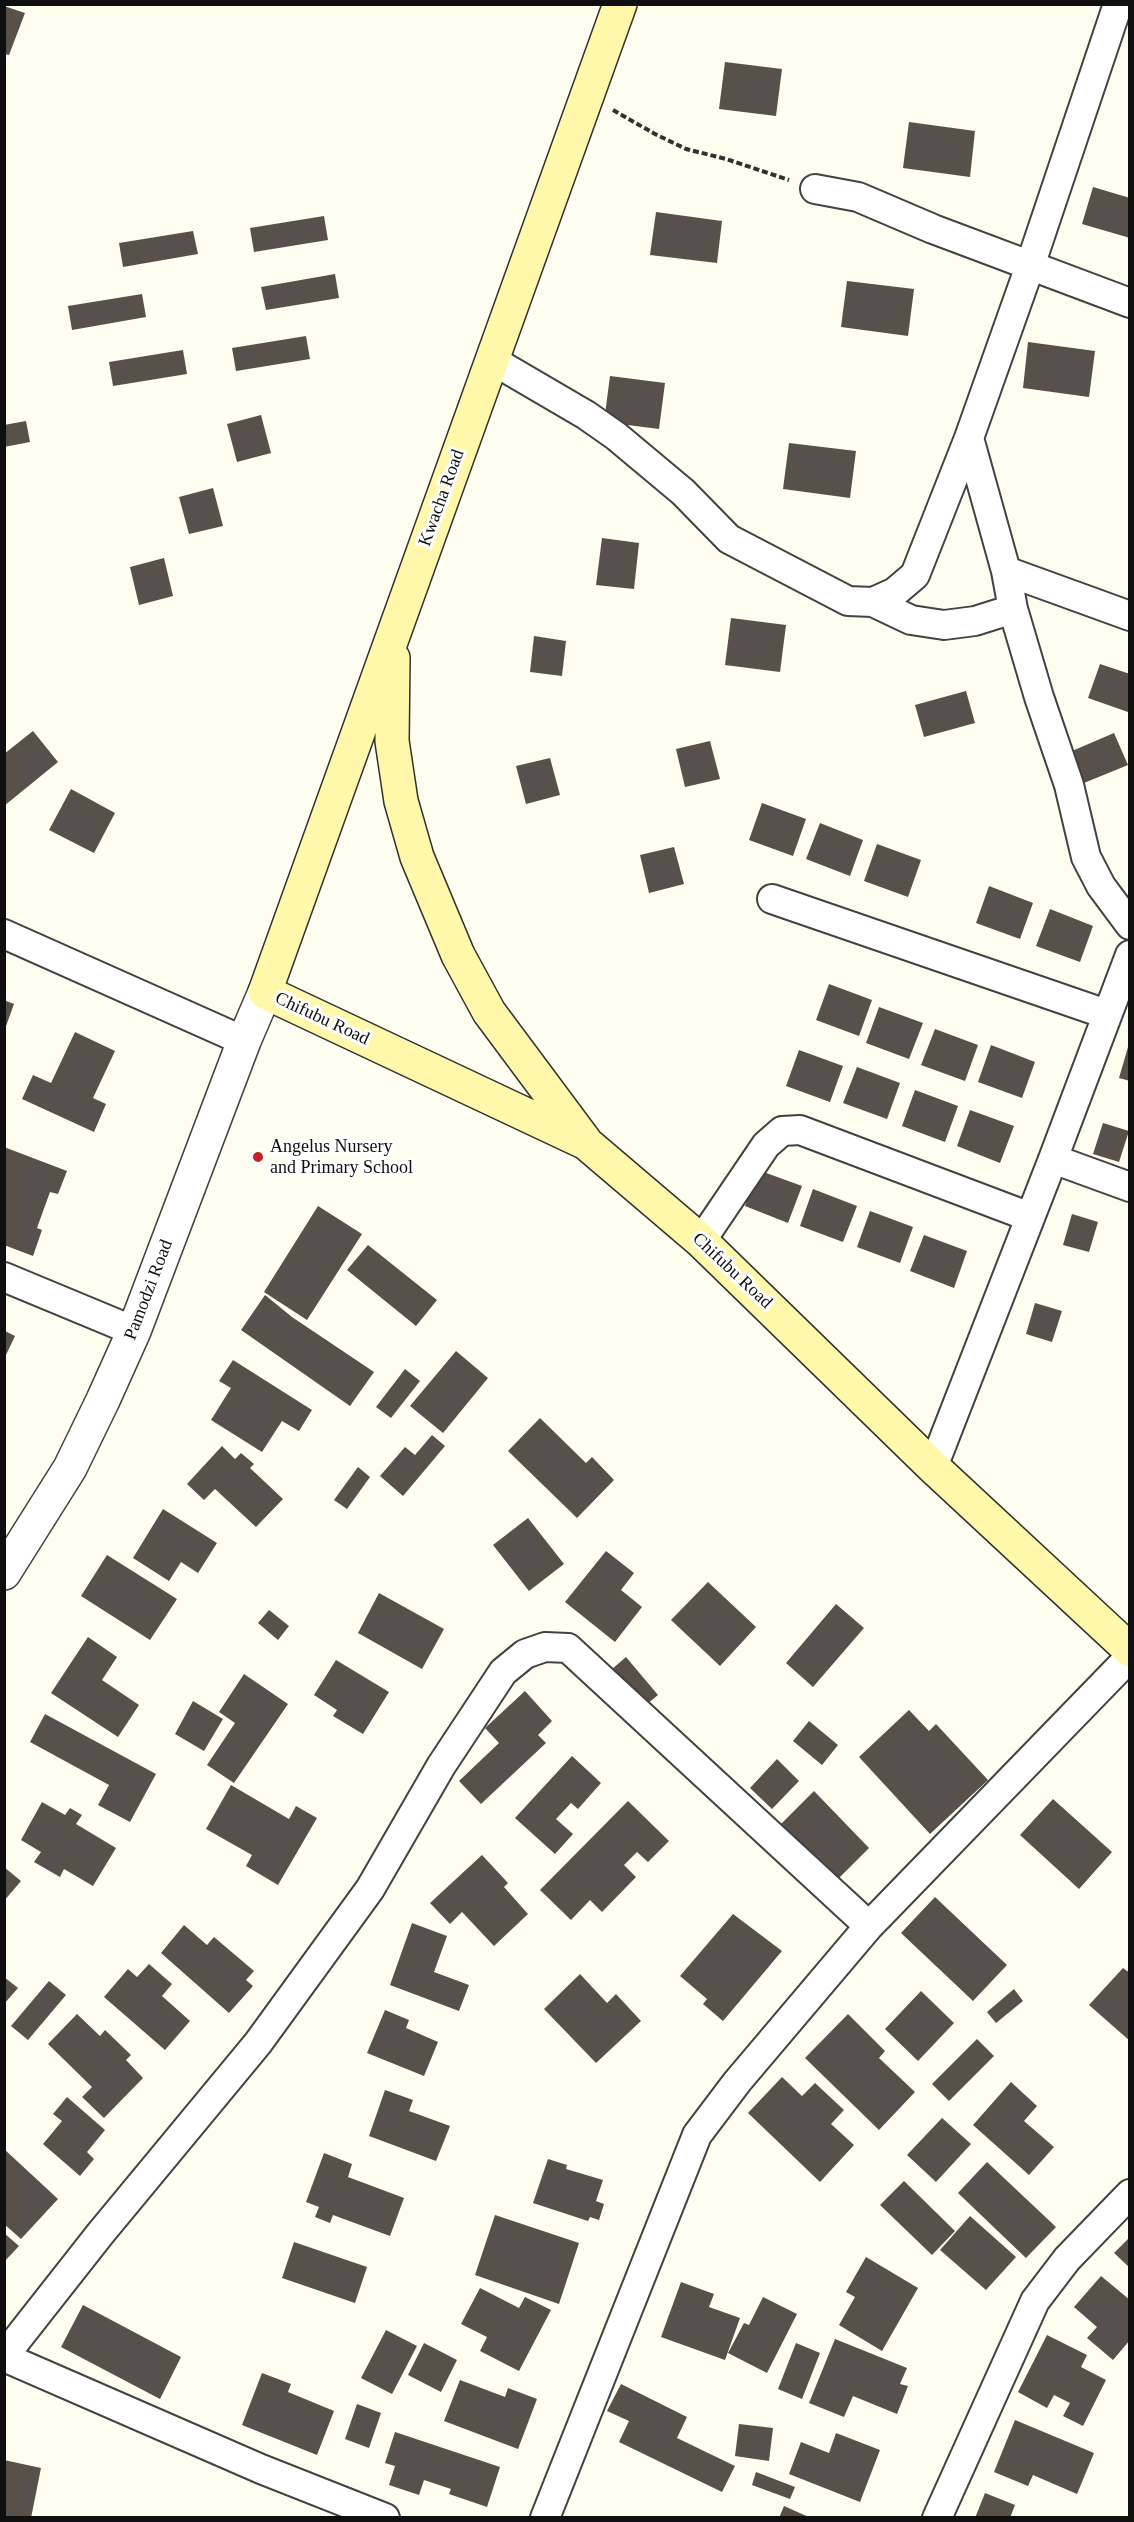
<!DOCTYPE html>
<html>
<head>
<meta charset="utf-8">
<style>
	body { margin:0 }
	#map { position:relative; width:1134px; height:2522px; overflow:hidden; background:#fffcf0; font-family:Georgia,serif }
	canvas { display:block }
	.frame { position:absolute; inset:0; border:6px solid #0f0f0f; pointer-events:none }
</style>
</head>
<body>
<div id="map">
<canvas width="1134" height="2522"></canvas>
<div class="frame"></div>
</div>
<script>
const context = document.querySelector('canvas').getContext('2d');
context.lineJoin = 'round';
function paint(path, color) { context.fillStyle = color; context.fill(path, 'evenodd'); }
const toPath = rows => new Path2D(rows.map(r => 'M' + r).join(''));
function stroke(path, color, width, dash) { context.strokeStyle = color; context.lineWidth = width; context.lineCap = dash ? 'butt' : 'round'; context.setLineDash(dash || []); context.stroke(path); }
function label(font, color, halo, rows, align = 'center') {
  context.font = font + ' Georgia,serif'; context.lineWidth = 6; context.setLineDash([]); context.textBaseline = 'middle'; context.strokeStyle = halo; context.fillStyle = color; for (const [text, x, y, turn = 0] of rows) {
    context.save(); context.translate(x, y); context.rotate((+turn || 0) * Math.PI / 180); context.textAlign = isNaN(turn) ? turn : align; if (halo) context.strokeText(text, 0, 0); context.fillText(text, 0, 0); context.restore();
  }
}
const building = toPath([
	[4,6,25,13,9,55,4,54],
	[725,62,782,69,776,116,719,109],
	[909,122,975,131,970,177,903,168],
	[1093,187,1130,198,1130,238,1082,224],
	[656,212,722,221,717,263,650,255],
	[324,216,328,240,254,252,250,228],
	[193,231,198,254,123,267,119,243],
	[335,274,339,298,266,310,261,287],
	[847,281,914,289,908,336,841,327],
	[142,294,146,317,72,330,68,306],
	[306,336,310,359,236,371,232,348],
	[1028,342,1095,351,1089,397,1023,388],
	[183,350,187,374,113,386,109,362],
	[610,376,665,383,659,429,604,422],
	[261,415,271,453,237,462,227,424],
	[26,421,30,442,4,447,4,425],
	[789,443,856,451,850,498,783,489],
	[213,488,223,526,189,534,179,497],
	[602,538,639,543,634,589,596,585],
	[164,558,173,596,139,605,130,567],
	[731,618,786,625,780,672,725,665],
	[534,636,566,641,562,676,530,672],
	[1100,664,1130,674,1128,712,1088,698],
	[966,691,975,723,924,737,915,705],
	[33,731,58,762,4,806,4,754],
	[1114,733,1128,765,1079,785,1065,754],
	[710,741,720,779,685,787,676,749],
	[550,758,560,795,526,804,516,766],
	[71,789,115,813,94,853,49,830],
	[762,803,806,819,793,856,749,840],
	[820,823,863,840,850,876,806,859],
	[877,844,921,860,908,897,864,881],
	[674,847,684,884,649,893,640,855],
	[989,886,1033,903,1020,939,976,923],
	[1050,909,1093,926,1080,962,1036,946],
	[829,984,872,1000,859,1036,816,1020],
	[4,1000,14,1004,5,1029,4,1029],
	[879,1007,923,1023,909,1059,866,1043],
	[935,1029,978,1045,965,1081,921,1065],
	[75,1032,115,1051,93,1098,106,1104,94,1132,22,1099,33,1075,51,1083],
	[991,1045,1035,1062,1022,1098,978,1082],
	[1128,1047,1130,1047,1130,1081,1119,1078],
	[799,1050,843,1066,830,1102,786,1086],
	[857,1067,900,1083,887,1119,843,1103],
	[915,1090,958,1106,945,1142,902,1126],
	[970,1110,1014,1126,1000,1163,957,1146],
	[1103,1123,1129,1131,1119,1162,1093,1154],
	[4,1147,67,1171,58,1194,50,1192,37,1228,42,1230,33,1256,4,1245],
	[758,1170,802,1186,788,1223,745,1206],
	[813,1189,857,1206,843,1242,800,1226],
	[318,1206,362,1234,307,1320,264,1292],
	[870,1211,913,1227,900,1263,857,1247],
	[1072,1214,1098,1222,1089,1252,1063,1245],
	[924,1235,967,1251,954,1288,910,1271],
	[368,1245,437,1300,416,1326,347,1270],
	[265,1295,292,1317,374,1372,350,1406,241,1330],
	[1035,1303,1062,1311,1052,1342,1026,1334],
	[5,1331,15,1336,5,1357],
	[456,1351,488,1378,443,1433,410,1406],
	[233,1360,312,1410,299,1431,282,1421,262,1452,211,1420,231,1388,219,1381],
	[405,1369,420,1381,391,1418,376,1407],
	[540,1418,586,1463,592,1457,614,1480,577,1518,508,1451],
	[432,1435,445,1446,403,1496,380,1476,405,1447,415,1455],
	[222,1446,235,1459,241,1453,254,1464,250,1468,283,1499,256,1527,215,1489,204,1500,187,1484],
	[358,1467,370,1477,347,1509,334,1500],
	[163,1509,217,1543,198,1573,181,1562,169,1581,133,1558],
	[528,1518,564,1564,529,1591,493,1545],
	[606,1551,634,1573,621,1590,642,1607,615,1642,565,1602],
	[107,1555,177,1599,150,1640,81,1596],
	[708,1582,756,1627,720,1666,671,1620],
	[379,1593,444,1629,422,1669,358,1633],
	[836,1604,864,1628,813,1687,786,1663],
	[269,1610,289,1626,278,1640,258,1623],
	[88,1637,117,1657,102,1680,139,1705,118,1737,51,1693],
	[626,1657,658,1695,635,1714,604,1676],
	[336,1660,389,1692,363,1734,333,1716,337,1710,314,1695],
	[244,1674,288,1704,234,1783,207,1765,235,1723,219,1712],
	[525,1691,552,1721,538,1735,546,1743,481,1804,459,1781,499,1743,485,1728],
	[193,1701,223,1719,204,1751,175,1734],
	[909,1710,929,1731,936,1724,988,1780,930,1834,859,1757],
	[45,1714,156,1774,130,1822,98,1805,109,1785,30,1742],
	[809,1721,838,1745,822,1765,793,1741],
	[572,1756,601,1783,578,1809,571,1803,556,1819,573,1834,555,1854,515,1818],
	[777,1759,799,1781,772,1809,750,1788],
	[231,1785,289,1819,296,1806,317,1818,278,1885,246,1866,252,1855,206,1829],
	[814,1791,869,1848,837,1880,781,1824],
	[1053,1799,1112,1852,1079,1889,1020,1835],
	[628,1801,669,1841,648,1862,637,1852,624,1865,636,1877,602,1912,590,1900,571,1920,540,1890],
	[42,1802,65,1815,70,1808,82,1815,76,1824,116,1848,93,1886,64,1869,60,1877,34,1862,41,1852,21,1840],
	[482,1855,508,1883,504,1887,528,1914,494,1946,462,1912,450,1924,430,1903],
	[4,1867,21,1881,4,1901],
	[935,1897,1007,1965,973,2001,901,1933],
	[733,1914,782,1951,723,2021,703,2004,707,1999,680,1976],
	[412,1923,447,1936,434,1972,469,1985,459,2011,390,1985],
	[184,1925,207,1945,214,1937,254,1971,246,1980,253,1986,229,2013,161,1953],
	[149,1964,172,1984,162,1996,190,2021,165,2050,104,1997,128,1969,137,1977],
	[1123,1968,1130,1973,1130,2041,1089,2005],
	[580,1974,607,2003,616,1994,641,2021,596,2063,544,2009],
	[4,1977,18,1988,4,2004],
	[49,1981,66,1995,28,2040,11,2026],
	[1014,1989,1023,2001,996,2023,987,2012],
	[921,1991,954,2023,918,2061,885,2029],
	[385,2010,409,2020,406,2028,438,2042,424,2076,367,2053],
	[77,2014,100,2036,105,2030,131,2055,126,2060,143,2078,104,2118,82,2097,92,2087,48,2044],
	[848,2014,885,2051,879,2058,915,2092,879,2130,805,2058],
	[977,2039,994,2056,949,2101,932,2084],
	[782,2077,802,2096,815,2083,844,2110,831,2124,854,2145,820,2182,748,2113],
	[1011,2082,1037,2106,1024,2121,1054,2147,1029,2175,973,2125],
	[385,2090,413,2100,409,2111,450,2126,436,2161,369,2136],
	[67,2097,105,2130,87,2152,94,2159,80,2176,43,2144,62,2121,53,2114],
	[942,2118,971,2144,936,2182,907,2155],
	[4,2149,58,2199,21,2239,4,2224],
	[324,2153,352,2164,348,2177,404,2198,390,2236,333,2215,330,2223,315,2217,319,2207,306,2202],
	[548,2159,567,2165,566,2169,603,2180,596,2201,604,2204,599,2220,590,2217,588,2221,533,2203],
	[987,2162,1056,2227,1026,2258,958,2193],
	[904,2181,955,2231,932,2255,880,2205],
	[495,2215,579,2243,559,2304,475,2275],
	[970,2216,1016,2257,986,2290,940,2250],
	[4,2233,19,2246,4,2262],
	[1130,2237,1130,2268,1114,2253],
	[294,2242,367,2267,355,2303,282,2278],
	[866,2257,918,2288,882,2351,839,2325,855,2297,846,2292],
	[1101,2276,1130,2300,1130,2340,1113,2360,1087,2338,1097,2327,1074,2307],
	[681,2282,714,2294,709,2307,740,2318,725,2360,661,2337],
	[480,2288,519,2308,525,2297,551,2310,519,2371,480,2351,487,2337,461,2324],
	[763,2297,797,2314,767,2373,728,2353,744,2323,749,2325],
	[83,2305,181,2357,160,2399,61,2347],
	[386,2330,417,2346,392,2394,361,2378],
	[1047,2335,1087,2355,1081,2367,1106,2380,1083,2426,1063,2416,1070,2403,1054,2395,1047,2408,1018,2392],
	[835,2339,907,2368,900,2384,908,2386,897,2414,853,2396,844,2417,809,2403],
	[424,2343,457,2360,441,2392,408,2375],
	[796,2343,820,2353,802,2399,778,2389],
	[262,2373,291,2384,288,2392,334,2411,317,2455,242,2425],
	[460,2380,505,2397,508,2388,537,2399,518,2449,444,2421],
	[621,2384,687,2417,677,2438,735,2466,722,2492,619,2442,629,2421,607,2411],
	[357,2404,381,2413,369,2448,345,2439],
	[1015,2420,1094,2453,1077,2494,1033,2475,1028,2486,994,2472],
	[739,2424,773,2428,769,2461,735,2456],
	[395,2432,500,2467,487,2507,449,2494,451,2489,424,2480,419,2495,389,2485,395,2466,385,2463],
	[836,2433,880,2450,860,2502,789,2474,801,2442,829,2453],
	[4,2460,41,2468,31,2518,4,2518],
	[756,2472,795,2487,790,2499,752,2485],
	[985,2493,1015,2505,1010,2518,975,2518],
	[784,2506,811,2518,779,2518]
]);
const path = toPath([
	[613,110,655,134,686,149,726,159,789,180]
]);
const minor = toPath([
	[1118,4,1030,266,969,438,1006,571,1013,609,1039,697,1069,785,1086,857,1101,886,1130,925],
	[815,189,858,197,933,229,1130,303],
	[492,360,586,415,616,436,683,492,729,539,848,601,873,602,895,592,915,575,969,438],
	[1006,571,1130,616],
	[873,602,911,620,944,625,975,621,1013,609],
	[772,899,1106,1014],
	[4,934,244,1041],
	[1053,1159,1130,1187],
	[701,1241,766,1145,782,1131,800,1130,1030,1217],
	[4,1277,134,1331],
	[933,1467,1053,1159,1130,955],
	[4,2356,100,2234,258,2043,370,1889,441,1766,503,1672,525,1654,545,1647,568,1648,869,1926],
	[4,2357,261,2469,385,2518],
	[545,2518,697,2135,737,2082,869,1926,1130,1657],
	[937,2518,1035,2301,1067,2259,1130,2194]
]);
const tertiary = toPath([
	[4,1573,70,1468,103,1400,134,1331,244,1041,265,992]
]);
const secondary = toPath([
	[620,4,265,992,586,1143,701,1241,933,1467,1130,1650],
	[393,658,392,741,401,801,417,857,458,955,489,1012,585,1141]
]);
const markers = [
	[258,1157,6,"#c32225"]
];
const streetNames = [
	["Kwacha Road",442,498,-70],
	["Chifubu Road",322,1019,25],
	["Chifubu Road",732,1271,43],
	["Pamodzi Road",149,1290,-69]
];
const poiNames = [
	["Angelus Nursery",270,1147],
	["and Primary School",270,1168]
];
paint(building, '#58504a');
stroke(minor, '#424242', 32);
stroke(tertiary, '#424242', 36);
stroke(secondary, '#313131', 36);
stroke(path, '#313131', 4, [6, 3]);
stroke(minor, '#fff', 28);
stroke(tertiary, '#fff', 33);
stroke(secondary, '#fff8ab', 33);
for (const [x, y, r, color] of markers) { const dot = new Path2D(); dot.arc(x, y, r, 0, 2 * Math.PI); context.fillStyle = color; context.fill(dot); stroke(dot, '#fff', 2); }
label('18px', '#0f0f0f', '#fff', streetNames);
label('18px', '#0f0f0f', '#fff', poiNames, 'left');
</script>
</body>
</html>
